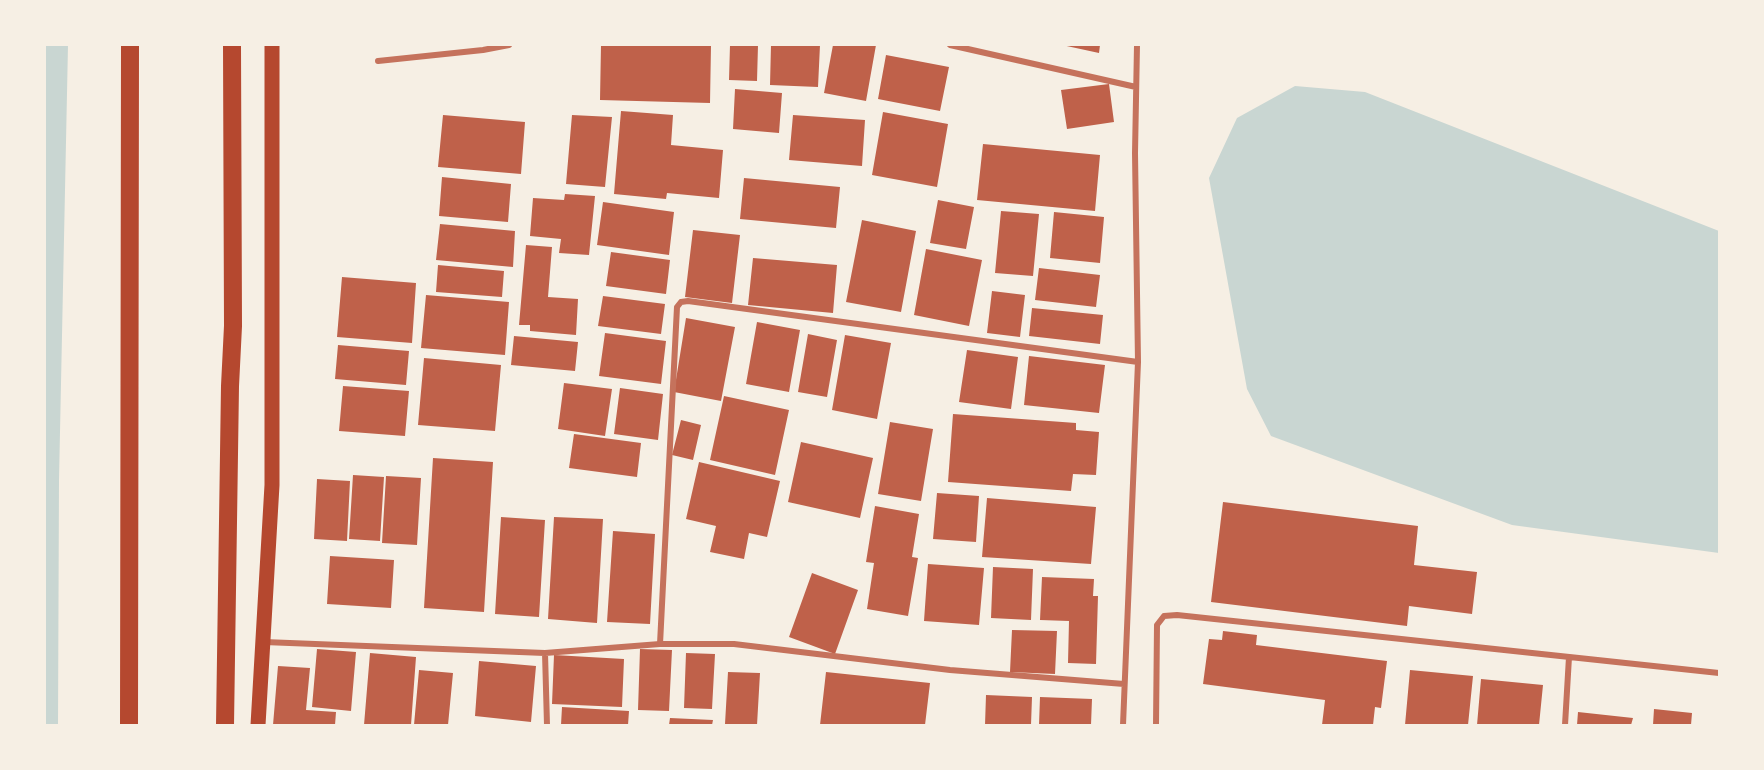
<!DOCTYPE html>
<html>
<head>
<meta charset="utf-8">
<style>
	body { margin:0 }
	#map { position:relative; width:1764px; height:770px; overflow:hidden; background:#f6efe4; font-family:Roboto,sans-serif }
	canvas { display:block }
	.frame { position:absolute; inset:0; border:46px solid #f6efe4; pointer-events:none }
</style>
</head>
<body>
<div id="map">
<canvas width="1764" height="770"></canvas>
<div class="frame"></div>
</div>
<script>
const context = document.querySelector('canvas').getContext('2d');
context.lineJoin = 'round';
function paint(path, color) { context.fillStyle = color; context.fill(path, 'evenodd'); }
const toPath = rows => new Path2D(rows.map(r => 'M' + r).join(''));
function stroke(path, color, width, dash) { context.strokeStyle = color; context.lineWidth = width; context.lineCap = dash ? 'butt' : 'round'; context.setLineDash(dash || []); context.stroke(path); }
const water = toPath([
	[45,45,68,45,59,480,58,725,45,725],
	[1295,86,1365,92,1719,231,1719,553,1512,525,1271,436,1247,389,1209,178,1237,118]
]);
const building = toPath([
	[601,45,711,45,710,103,600,100],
	[730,45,758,45,757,81,729,80],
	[771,45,820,45,818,87,770,85],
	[833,45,876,45,866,101,824,93],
	[1062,45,1100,45,1099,53],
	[886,55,949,67,940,111,878,99],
	[1109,84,1114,122,1067,129,1061,90],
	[735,89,782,93,779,133,733,129],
	[621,111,673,115,671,145,723,150,719,198,667,193,666,199,614,194],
	[883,112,948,124,937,187,872,175],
	[443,115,525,122,521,174,438,167],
	[572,115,612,117,605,187,566,184],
	[793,115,865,120,862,166,789,160],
	[983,144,1100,155,1095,211,977,200],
	[442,177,511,184,508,222,439,216],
	[744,178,840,187,836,228,740,219],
	[565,194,595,196,589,255,559,253,561,239,530,236,533,198,564,200],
	[938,200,974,207,966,249,930,243],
	[603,202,674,212,669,255,597,245],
	[1001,211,1039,214,1033,276,995,273],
	[1054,212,1104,217,1100,263,1050,258],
	[862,220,916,231,901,312,846,302],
	[440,224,515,231,513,267,436,260],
	[693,230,740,235,732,303,685,297],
	[526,245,552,247,548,297,578,299,576,335,530,331,530,325,519,325],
	[926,249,982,260,969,326,914,315],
	[611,252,670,260,666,294,606,286],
	[753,258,837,265,833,313,748,305],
	[438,265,504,271,502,297,436,292],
	[1039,268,1100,275,1096,307,1035,300],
	[342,277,416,283,412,343,337,337],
	[992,291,1025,295,1020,337,987,333],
	[426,295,509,302,505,355,421,348],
	[603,296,665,304,661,334,598,326],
	[1032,308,1103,315,1100,344,1029,336],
	[686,318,735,327,721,401,674,392],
	[757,322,800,330,789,392,746,384],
	[605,333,666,341,661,384,599,376],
	[808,334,837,340,827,397,798,392],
	[845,335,891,343,877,419,832,410],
	[514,336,578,342,575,371,511,365],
	[338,345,409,351,406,385,335,379],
	[967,350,1018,357,1011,409,959,402],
	[1029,356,1105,365,1099,413,1024,405],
	[424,358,501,365,495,431,418,425],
	[564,383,612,389,605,436,558,429],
	[343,386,409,391,405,436,339,431],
	[620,388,663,394,658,440,614,434],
	[724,396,789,410,775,475,710,460],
	[953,414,1076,423,1076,430,1099,432,1096,475,1073,474,1071,491,948,482],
	[681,420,701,425,693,460,672,455],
	[890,422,933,429,921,501,878,494],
	[574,434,641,443,637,477,569,468],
	[801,442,873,458,860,518,788,502],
	[433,458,493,462,484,612,424,608],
	[699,462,780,481,767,537,749,533,744,559,710,552,716,526,686,519],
	[353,475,384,477,380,541,349,539],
	[386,476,421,478,417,545,382,543],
	[317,479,350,481,347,541,314,539],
	[937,493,979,496,976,542,933,539],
	[987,498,1096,507,1091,564,982,557],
	[1223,502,1418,526,1414,565,1477,572,1472,614,1409,606,1407,626,1211,602],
	[875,506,919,514,912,557,918,558,908,616,867,609,874,563,866,562],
	[501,517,545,520,539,617,495,614],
	[554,517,603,519,597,623,548,619],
	[613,531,655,534,650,624,607,622],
	[330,556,394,560,391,608,327,604],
	[928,564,984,568,979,625,924,621],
	[993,567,1033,569,1031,620,991,618],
	[812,573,858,590,835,654,789,637],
	[1042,577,1094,579,1093,596,1098,596,1096,664,1068,663,1069,621,1040,620],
	[1012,630,1057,631,1055,674,1010,672],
	[1223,631,1257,635,1256,645,1387,661,1381,708,1375,707,1373,725,1322,725,1325,700,1203,684,1209,639,1222,640],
	[317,649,356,652,351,711,312,707],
	[640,649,672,650,669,711,638,710],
	[370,653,416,657,411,725,364,725],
	[686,653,715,654,712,709,684,708],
	[554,655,624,659,622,707,552,704],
	[479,661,536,666,531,722,475,716],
	[278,666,310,668,306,710,336,712,335,725,273,725],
	[419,670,453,673,448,725,414,725],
	[1410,670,1473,676,1468,725,1405,725],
	[728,672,760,673,757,725,725,724],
	[826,672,930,683,925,725,820,725],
	[1481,679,1543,685,1539,725,1477,725],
	[986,695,1032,697,1031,725,985,725],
	[1040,697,1092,699,1091,725,1039,725],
	[562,707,629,711,628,725,561,725],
	[1654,709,1692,713,1691,725,1653,725],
	[1578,712,1633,718,1631,725,1577,725],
	[670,718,713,720,712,725,669,725]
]);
const minor = toPath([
	[950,45,1136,87],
	[378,61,483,50,509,45],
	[264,642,545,653,660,644,734,644,950,670,1124,684],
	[660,644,677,307,681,302,688,301,1138,362],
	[545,653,547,725],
	[1123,725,1138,362,1135,153,1137,45],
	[1156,725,1157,625,1164,616,1177,615,1719,673],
	[1565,725,1569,657]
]);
const primary = toPath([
	[258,725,272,485,272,45]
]);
const motorway = toPath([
	[129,725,130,45],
	[225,725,230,386,233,326,232,45]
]);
paint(water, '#c9d6d2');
paint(building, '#bf614a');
stroke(minor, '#c5725c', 6);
stroke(primary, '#b5482f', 15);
stroke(motorway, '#b5482f', 18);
</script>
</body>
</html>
